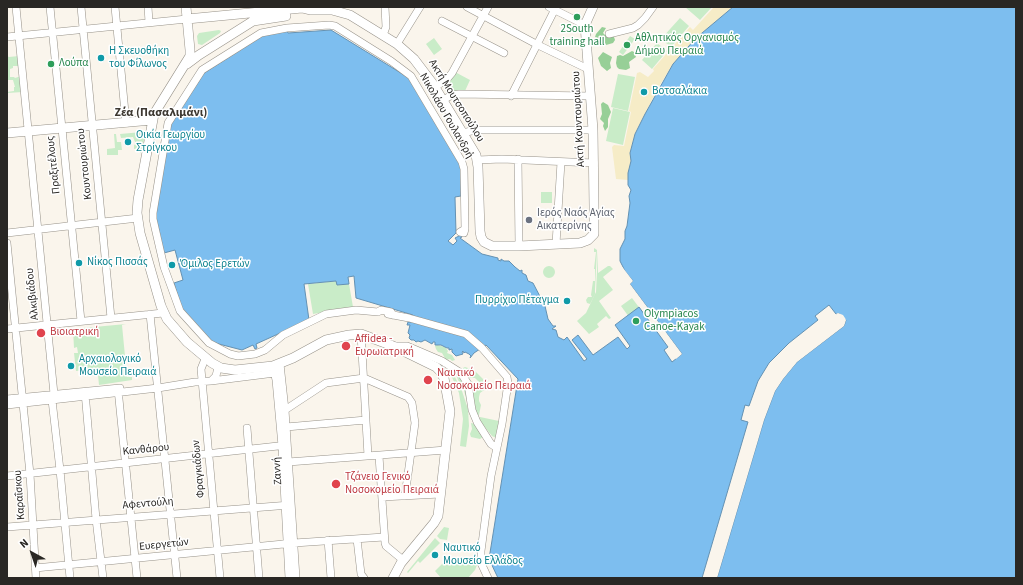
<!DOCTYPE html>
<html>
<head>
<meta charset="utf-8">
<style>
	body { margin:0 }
	#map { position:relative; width:1023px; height:585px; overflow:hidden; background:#faf5ec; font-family:"Source Sans 3",sans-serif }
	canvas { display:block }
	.frame { position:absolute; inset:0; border:8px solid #292724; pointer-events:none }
	.north { position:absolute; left:12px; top:533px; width:40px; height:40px; -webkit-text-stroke:3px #fff; paint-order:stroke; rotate:320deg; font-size:11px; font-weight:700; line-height:16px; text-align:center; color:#292724 }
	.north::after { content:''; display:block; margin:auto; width:14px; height:18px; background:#292724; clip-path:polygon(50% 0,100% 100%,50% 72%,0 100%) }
</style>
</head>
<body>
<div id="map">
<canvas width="1023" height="585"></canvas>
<div class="frame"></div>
<div class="north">N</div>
</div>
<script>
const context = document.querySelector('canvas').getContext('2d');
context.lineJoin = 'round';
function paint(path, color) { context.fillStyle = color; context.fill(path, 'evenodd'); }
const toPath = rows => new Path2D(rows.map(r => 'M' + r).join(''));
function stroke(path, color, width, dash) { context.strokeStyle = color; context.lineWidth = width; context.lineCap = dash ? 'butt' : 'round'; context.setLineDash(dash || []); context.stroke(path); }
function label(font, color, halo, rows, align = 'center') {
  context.font = font + ' "Source Sans 3",sans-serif'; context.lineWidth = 3; context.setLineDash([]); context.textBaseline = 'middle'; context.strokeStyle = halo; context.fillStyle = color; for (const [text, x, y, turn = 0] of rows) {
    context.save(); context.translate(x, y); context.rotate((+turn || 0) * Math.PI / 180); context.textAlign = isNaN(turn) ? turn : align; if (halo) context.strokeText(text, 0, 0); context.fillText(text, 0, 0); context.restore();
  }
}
const green = toPath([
	[685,7,712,7,700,20],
	[680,18,689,26,671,47,661,39],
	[219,30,221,31,220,33,202,45,198,44,197,36,199,33],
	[630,36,635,39,623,55,619,52],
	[434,38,442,49,434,55,426,44],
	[657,43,667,51,652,69,642,60],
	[7,56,9,57,19,56,21,66,13,66,13,68,10,69,10,77,14,77,15,78,21,76,23,92,7,93,7,92,14,91,14,87,15,87,13,80,7,80],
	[455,72,470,80,465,91,458,91,448,95,443,86,451,79],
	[618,74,635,77,628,111,611,107],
	[613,108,630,112,623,145,606,141],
	[142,132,145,135,141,153,140,153,139,148,134,149,134,145,136,144,133,137,121,138,120,134],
	[114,134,116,134,117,142,121,142,122,150,118,150,118,155,107,155,107,149,115,148],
	[541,192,552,192,552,203,541,203],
	[594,248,597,250,595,289,595,294,590,304,587,303,586,300,588,297,592,297,591,295,593,281,595,281,595,269,594,269,596,252,594,252],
	[598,251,598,273,608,266,610,266,613,269,603,277,613,290,599,301,611,318,609,319,606,316,597,324,599,327,589,334,577,321,586,313,596,292],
	'543 272a6 6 0 1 1 12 0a6 6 0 1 1-12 0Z',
	[337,281,337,285,349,284,353,307,313,314,308,284],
	[632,298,656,330,633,348,629,317,621,306],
	[126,324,122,325,127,377,132,377,132,380,99,385,98,375,86,376,85,370,76,371,74,353,78,353,77,347,74,348,73,329],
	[437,345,445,347,448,351,447,353,452,355,455,360,452,361,450,359,446,360,442,353,438,352,436,349,435,346],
	[444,366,451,371,456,379,462,391,468,409,469,426,466,447,460,446,463,419,459,393,451,375],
	[465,367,474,370,483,379,483,382,479,382,475,378,468,378,463,371,463,368],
	[456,374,458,374,469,381,486,385,487,388,480,393,479,397,479,401,481,405,479,415,478,415,468,405,463,387,458,380],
	[480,417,499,421,496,438,492,436,479,420],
	[471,423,475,424,483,437,480,439,471,437,470,434,472,429],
	[444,527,449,528,447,540,440,539,437,536],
	[435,538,440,543,420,563,418,561,408,573,407,572],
	[445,561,474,562,477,565,475,570,468,578,441,578,435,571]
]);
const forest = toPath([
	[602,27,606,28,603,33,605,35,612,36,614,37,615,40,613,43,606,45,603,40,595,37,596,34],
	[632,51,634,52,636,57,629,62,630,68,626,70,619,69,617,67,616,63,617,56,620,55,623,56],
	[603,52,612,57,610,63,611,68,607,71,601,66,598,58],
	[603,102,608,105,611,112,608,119,608,127,605,131,603,126,604,123,600,119,602,114,601,104]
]);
const sand = toPath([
	[714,7,733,7,696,38,673,64,658,88,635,134,630,153,631,161,628,180,616,179,612,147,614,145,624,146,631,112,629,111,637,73,640,72,648,77,654,71,653,69,690,27,693,30]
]);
const water = toPath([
	[733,7,1016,7,1016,578,717,578,764,420,775,391,783,379,797,362,844,326,846,320,840,314,836,314,829,305,815,316,818,320,789,343,769,363,758,381,749,406,745,405,741,420,748,422,702,578,498,578,489,559,518,379,486,345,474,353,470,358,471,356,469,354,465,352,464,353,463,351,462,352,463,354,456,356,452,352,452,349,449,350,449,348,447,348,441,345,435,345,435,342,433,342,432,344,425,340,421,342,418,341,416,342,414,340,411,340,409,338,410,335,408,333,410,325,407,325,408,322,411,322,413,315,356,298,354,276,348,277,349,284,337,285,336,281,304,284,309,320,256,344,257,348,255,349,253,345,242,350,211,342,182,310,174,283,183,280,175,250,164,253,155,218,171,124,204,73,262,36,287,31,288,33,331,30,409,78,461,164,461,196,455,197,456,233,448,241,453,245,457,241,455,238,461,235,462,237,460,238,482,254,498,258,498,260,501,261,501,259,504,261,509,261,515,267,520,271,522,270,522,273,526,275,528,281,533,283,545,306,548,319,553,326,556,326,552,329,556,330,558,337,564,340,567,337,584,361,587,359,572,340,578,335,593,355,618,337,627,349,630,346,615,325,639,307,668,347,664,350,672,362,682,354,630,284,633,281,625,271,620,261,620,249,625,239,625,231,627,226,630,203,629,196,631,190,628,185,628,173,631,161,630,153,635,134,645,114,673,64,696,38,733,7]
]);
const pier = toPath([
	[620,264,633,281,630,284,682,354,676,359,675,358,680,354,628,283,631,281,619,265],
	[838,313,843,315,845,318,846,320,844,326,797,362,783,379,775,391,764,420,717,578,715,578,762,420,773,391,781,378,796,361,842,324,843,319,840,316,837,316,836,314]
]);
const minor = toPath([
	[16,7,54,394,52,400,60,470,70,578],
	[50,7,81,321],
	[81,7,111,318],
	[115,7,126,123],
	[148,7,149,22],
	[467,7,538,45,588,69],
	[549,7,585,25],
	[442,21,504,53],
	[609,34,633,28,638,25,645,18,653,7],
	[383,35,386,27,385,7],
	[7,37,187,19],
	[397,44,420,7],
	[435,87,447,79,452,73,488,7],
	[511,96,556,7],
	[443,100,452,95,459,94,590,96],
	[463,133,475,130,593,130],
	[518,159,519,246],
	[477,160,502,159,594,163],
	[7,233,138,218],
	[7,243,30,474,36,578],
	[556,244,561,162],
	[150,314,177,578],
	[388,314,409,318,466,334,482,348,507,377,508,383,502,424,491,476,481,551,481,563,488,578],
	[393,315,391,312,381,310,378,312,356,310,326,314,283,335,265,350,255,354,238,356,230,354,209,343,180,311,164,267,153,219,153,213,168,123,202,70,261,33,287,28,329,25,335,26,391,61,411,76,462,162,464,169,465,229,460,232,464,233,465,229],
	[7,329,163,313],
	[361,334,368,456],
	[394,346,407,346,442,361,461,373,468,384,472,410,477,422,491,444,494,446,497,445],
	[205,359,201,369,220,578],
	[280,364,285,410,296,578],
	[273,366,276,380,282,446,289,578],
	[211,381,275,373],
	[118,389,137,578],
	[85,392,96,519,103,578],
	[7,399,120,388],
	[7,405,158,388,195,382,211,381,216,376,218,367],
	[279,411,285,410,326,383,364,378,408,397,412,403,415,423,405,496],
	[286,427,366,420],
	[247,428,259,578],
	[379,456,385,543,386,546,403,560],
	[288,462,446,450],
	[7,476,287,445],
	[382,497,440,494],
	[7,527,290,505],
	[357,539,361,574,364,578],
	[328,540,331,578],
	[35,568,294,543,384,537]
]);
const major = toPath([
	[186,7,190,50,190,56,154,114,138,200,137,213,140,233,161,306,167,319,187,342,212,363,221,368,235,370,273,366,293,358,326,340,349,335,361,334,393,346,436,367,440,371,444,378,450,411,438,516,434,523,401,563,393,578],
	[187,19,302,8,310,10,332,10,350,15,397,44,414,59,433,84,476,155,478,167,480,231,481,237,484,242,492,246,519,246,580,243,588,240,594,234,594,207,593,130,585,25,593,7],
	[187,64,199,55,253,21,286,16],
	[7,133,152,120]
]);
const markers = [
	[577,17,4,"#2e9e5b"],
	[627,45,4,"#2e9e5b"],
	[101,58,4,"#0f9aa8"],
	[51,64,4,"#2e9e5b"],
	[644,92,4,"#0f9aa8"],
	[128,142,4,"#0f9aa8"],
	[529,220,4,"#6b7280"],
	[79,263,4,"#0f9aa8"],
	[172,265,4,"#0f9aa8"],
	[567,301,4,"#0f9aa8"],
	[636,321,4,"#2e9e5b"],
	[41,333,5,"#e0444e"],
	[346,346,5,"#e0444e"],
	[71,366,4,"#0f9aa8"],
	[428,380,5,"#e0444e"],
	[336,484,5,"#e0444e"],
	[435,555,4,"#0f9aa8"]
];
const leisureNames = [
	["2South",577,30,"center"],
	["training hall",577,43,"center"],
	["Αθλητικός Οργανισμός",635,39],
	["Δήμου Πειραιά",635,52],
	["Λούπα",59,64],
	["Olympiacos",644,315],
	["Canoe-Kayak",644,328]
];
const cultureNames = [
	["Η Σκευοθήκη",109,52],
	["του Φίλωνος",109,65],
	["Βοτσαλάκια",652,92],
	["Οικία Γεωργίου",136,136],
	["Στρίγκου",136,149],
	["Νίκος Πισσάς",87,263],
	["Όμιλος Ερετών",180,265],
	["Πυρρίχιο Πέταγμα",559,301,"right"],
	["Αρχαιολογικό",79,360],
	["Μουσείο Πειραιά",79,373],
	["Ναυτικό",443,549],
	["Μουσείο Ελλάδος",443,562]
];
const streetNames = [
	["Ακτή Μουτσοπούλου",456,101,58],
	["Νικολάου Γουλανδρή",446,116,60],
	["Ακτή Κουντουριώτου",579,119,-93],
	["Κουντουριώτου",85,164,-96],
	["Πραξιτέλους",54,165,-96],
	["Αλκιβιάδου",33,294,-96],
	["Κανθάρου",146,450,-6],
	["Φραγκιάδων",199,469,-95],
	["Ζαννή",278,471,-93],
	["Καραΐσκου",20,495,-94],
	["Αφεντούλη",148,504,-5],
	["Ευεργετών",164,545,-6]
];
const worshipNames = [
	["Ιερός Ναός Αγίας",537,214],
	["Αικατερίνης",537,227]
];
const healthNames = [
	["Βιοιατρική",50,333],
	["Affidea -",355,340],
	["Ευρωιατρική",355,353],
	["Ναυτικό",437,374],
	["Νοσοκομείο Πειραιά",437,387],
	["Τζάνειο Γενικό",345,478],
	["Νοσοκομείο Πειραιά",345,491]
];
const neighbourhoodNames = [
	["Ζέα (Πασαλιμάνι)",161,113]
];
paint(green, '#c9ecc8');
paint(forest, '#97cf97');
paint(sand, '#f6ecc7');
paint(water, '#7dbeef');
stroke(water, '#6491b2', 1);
paint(pier, '#faf5ec');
stroke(minor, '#979289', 8);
stroke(major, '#979289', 10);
stroke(minor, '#fff', 7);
stroke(major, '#fff', 9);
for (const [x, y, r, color] of markers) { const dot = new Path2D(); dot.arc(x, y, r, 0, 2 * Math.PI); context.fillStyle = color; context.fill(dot); stroke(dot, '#fff', 1.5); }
label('11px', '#27864d', '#fff', leisureNames, 'left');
label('11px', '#0d838f', '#fff', cultureNames, 'left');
label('11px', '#292724', '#fff', streetNames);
label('11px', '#5b616d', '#fff', worshipNames, 'left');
label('11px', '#be3a42', '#fff', healthNames, 'left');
label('bold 12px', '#3d3831', '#fff', neighbourhoodNames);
</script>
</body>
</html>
